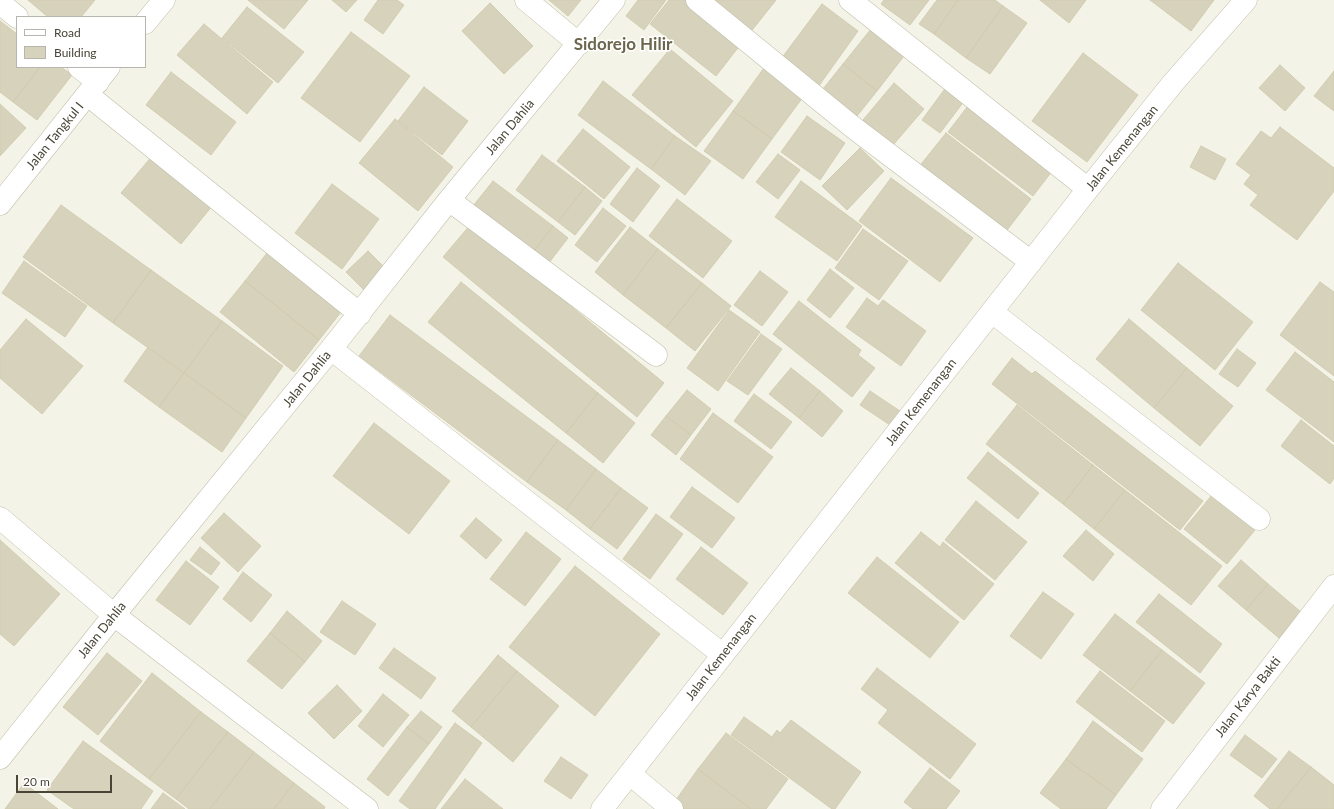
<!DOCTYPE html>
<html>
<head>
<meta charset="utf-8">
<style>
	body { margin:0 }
	#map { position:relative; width:1334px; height:809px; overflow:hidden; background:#f4f3e7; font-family:Lato,sans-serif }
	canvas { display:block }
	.legend { position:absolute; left:16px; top:16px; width:130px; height:52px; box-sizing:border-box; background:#fff; border:1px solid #b6b5af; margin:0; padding:5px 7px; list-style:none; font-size:12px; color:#484536 }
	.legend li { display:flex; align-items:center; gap:8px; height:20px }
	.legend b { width:20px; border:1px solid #b6b5af }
	.scale { position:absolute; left:16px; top:775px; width:96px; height:18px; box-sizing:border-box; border:2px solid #484536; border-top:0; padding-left:5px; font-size:12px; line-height:14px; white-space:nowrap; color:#484536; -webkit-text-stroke:3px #fff; paint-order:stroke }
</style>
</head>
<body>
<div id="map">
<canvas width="1334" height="809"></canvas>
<ul class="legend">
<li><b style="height:5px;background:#fff"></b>Road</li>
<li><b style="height:11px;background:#d6d2bc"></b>Building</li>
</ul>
<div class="scale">20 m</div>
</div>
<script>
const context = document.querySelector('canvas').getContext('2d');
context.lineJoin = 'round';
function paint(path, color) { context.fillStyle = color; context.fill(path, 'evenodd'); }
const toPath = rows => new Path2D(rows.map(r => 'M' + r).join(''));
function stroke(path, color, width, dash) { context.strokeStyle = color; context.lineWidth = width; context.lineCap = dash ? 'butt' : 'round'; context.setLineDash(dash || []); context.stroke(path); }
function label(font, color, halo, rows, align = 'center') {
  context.font = font + ' Lato,sans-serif'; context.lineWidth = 3; context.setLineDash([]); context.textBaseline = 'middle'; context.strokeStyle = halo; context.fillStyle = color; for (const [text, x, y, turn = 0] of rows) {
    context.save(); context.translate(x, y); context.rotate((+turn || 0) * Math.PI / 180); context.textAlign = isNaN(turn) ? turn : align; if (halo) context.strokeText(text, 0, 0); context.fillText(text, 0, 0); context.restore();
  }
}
const building = toPath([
	[28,0,95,0,81,17,48,17,28,0],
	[248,0,308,0,284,29,248,0],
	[332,0,357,0,346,12,332,0],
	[378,0,397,0,404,5,383,34,364,20,378,0],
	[549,0,581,0,568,16,549,0],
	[638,0,666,0,644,30,626,16,638,0],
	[669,0,685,0,741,44,716,76,650,24,669,0],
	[705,0,776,0,749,34,705,0],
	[884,0,929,0,910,25,881,4,884,0],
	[937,0,958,0,934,34,919,24,937,0],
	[958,0,995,0,1003,6,966,58,934,34,958,0],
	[1040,0,1086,0,1069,23,1040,0],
	[1150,0,1214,0,1191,31,1150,0],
	[490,3,533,46,504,74,462,31,490,3],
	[822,4,858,31,818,87,781,59,822,4],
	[1003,6,1027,23,990,74,966,58,1003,6],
	[247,7,304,52,278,83,222,38,247,7],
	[0,21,17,34,17,67,40,67,13,102,0,92,0,21],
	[204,24,273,82,247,114,177,55,204,24],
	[871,29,904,56,877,91,843,64,871,29],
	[351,32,410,76,360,142,301,98,351,32],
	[670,49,733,101,696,147,632,95,670,49],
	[1083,53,1138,95,1087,162,1032,121,1083,53],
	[843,64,877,91,853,121,819,94,843,64],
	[766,65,806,93,772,139,733,111,766,65],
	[1280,65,1305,88,1285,111,1259,88,1280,65],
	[40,67,61,67,72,75,37,120,13,102,40,67],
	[1334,71,1334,111,1314,96,1334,71],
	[171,72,236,122,211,155,146,105,171,72],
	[603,81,675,136,651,169,578,115,603,81],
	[894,83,924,109,893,145,863,120,894,83],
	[947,86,965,100,940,133,922,120,947,86],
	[424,87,468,121,442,155,398,121,424,87],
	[971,102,1056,166,1033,196,948,132,971,102],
	[0,104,26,128,0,156,0,104],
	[733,111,772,139,743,179,704,151,733,111],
	[807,116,845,143,820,180,781,152,807,116],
	[395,119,453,167,418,211,359,163,395,119],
	[1280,127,1334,168,1334,191,1297,240,1250,205,1258,195,1244,184,1251,175,1236,164,1261,131,1271,138,1280,127],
	[583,129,630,167,604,199,557,161,583,129],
	[946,133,1031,199,1004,234,918,168,946,133],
	[675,136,711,161,685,195,651,169,675,136],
	[1201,146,1226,159,1215,180,1190,167,1201,146],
	[860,148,884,171,847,210,822,186,860,148],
	[778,154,800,170,778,199,756,182,778,154],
	[153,155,213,205,181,244,121,193,153,155],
	[542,155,585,187,558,222,516,190,542,155],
	[637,168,660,186,633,222,610,204,637,168],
	[891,178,973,238,940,282,859,221,891,178],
	[493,181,553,226,533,252,473,206,493,181],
	[801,181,862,226,837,261,775,217,801,181],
	[332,184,379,219,342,269,295,233,332,184],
	[585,187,602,201,575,235,558,222,585,187],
	[677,199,732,241,703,278,649,236,677,199],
	[61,205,151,270,113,323,23,257,61,205],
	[603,208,626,226,597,262,575,245,603,208],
	[471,224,664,383,637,417,443,257,471,224],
	[553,226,568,238,548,264,533,252,553,226],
	[630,227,658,249,623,295,595,272,630,227],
	[863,229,908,261,879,300,835,268,863,229],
	[271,248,345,307,319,340,245,281,271,248],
	[658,249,702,283,666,328,623,295,658,249],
	[368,251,386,269,364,290,346,272,368,251],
	[24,261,87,306,65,337,2,293,24,261],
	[1178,263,1253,322,1215,370,1141,310,1178,263],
	[830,269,854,288,830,318,807,300,830,269],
	[151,270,222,321,184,373,113,323,151,270],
	[760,271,788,292,762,326,734,305,760,271],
	[245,281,319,340,294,372,220,312,245,281],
	[461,282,598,393,566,433,428,322,461,282],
	[1320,282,1334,292,1334,376,1280,335,1320,282],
	[702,283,731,306,695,351,666,328,702,283],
	[867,298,878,306,883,300,926,331,901,366,846,327,867,298],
	[799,301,861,350,858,355,875,368,852,397,773,334,799,301],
	[729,310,760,332,718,391,687,368,729,310],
	[390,315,558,440,527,482,359,356,390,315],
	[26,319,83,366,42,414,0,378,0,350,26,319],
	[1129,319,1187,368,1154,408,1096,359,1129,319],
	[222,321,283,366,246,418,184,373,222,321],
	[761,334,782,349,748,395,727,381,761,334],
	[148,347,184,373,159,407,124,381,148,347],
	[1237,349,1256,363,1238,387,1219,374,1237,349],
	[1295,352,1334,382,1334,442,1266,390,1295,352],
	[1012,358,1032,374,1035,371,1203,501,1180,530,992,384,1012,358],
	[791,368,820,391,799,418,769,394,791,368],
	[1187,368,1233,406,1200,446,1154,408,1187,368],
	[184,373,246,418,222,452,159,407,184,373],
	[687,390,711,409,691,435,666,416,687,390],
	[820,391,843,411,822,437,799,418,820,391],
	[870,391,906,415,896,429,860,405,870,391],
	[598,393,635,423,603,463,566,433,598,393],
	[754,394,792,422,771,449,734,421,754,394],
	[1017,405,1093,465,1063,504,986,444,1017,405],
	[713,413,773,457,738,503,680,459,713,413],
	[666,416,691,435,676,455,651,435,666,416],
	[1301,420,1334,446,1334,478,1330,484,1281,446,1301,420],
	[374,423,450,481,409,534,333,476,374,423],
	[558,440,596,469,566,510,527,482,558,440],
	[988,452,1039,493,1018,519,967,478,988,452],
	[1093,465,1125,490,1094,529,1063,504,1093,465],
	[596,469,621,488,590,529,566,510,596,469],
	[692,487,735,518,712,548,670,517,692,487],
	[621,488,648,508,617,549,590,529,621,488],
	[1125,490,1222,566,1191,605,1094,529,1125,490],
	[1212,495,1255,530,1227,564,1184,529,1212,495],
	[976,501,1027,542,995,580,945,540,976,501],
	[224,513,261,546,238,572,201,538,224,513],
	[656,514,683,534,650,579,623,559,656,514],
	[476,518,502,540,486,559,460,536,476,518],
	[1086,530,1114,554,1093,581,1063,556,1086,530],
	[526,532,561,559,525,606,490,579,526,532],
	[921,532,940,547,943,542,994,584,964,620,895,563,921,532],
	[0,540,60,594,14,646,0,634,0,540],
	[200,547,220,563,211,575,190,560,200,547],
	[701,547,748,583,723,615,676,579,701,547],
	[877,557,959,622,930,658,848,593,877,557],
	[1241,560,1268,584,1246,610,1218,586,1241,560],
	[186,561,219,587,190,625,156,600,186,561],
	[575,566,660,634,595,716,509,647,575,566],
	[243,572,272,595,251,622,223,599,243,572],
	[1268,584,1301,612,1279,638,1246,610,1268,584],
	[1043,592,1074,614,1041,659,1010,636,1043,592],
	[1159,594,1222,644,1200,673,1136,622,1159,594],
	[342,601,376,624,355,655,320,632,342,601],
	[287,611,322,641,305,662,270,633,287,611],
	[1115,614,1162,650,1130,691,1083,655,1115,614],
	[270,633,305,662,282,689,247,661,270,633],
	[394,648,436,678,421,699,379,668,394,648],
	[1162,650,1205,683,1173,724,1130,691,1162,650],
	[107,653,142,681,98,735,63,707,107,653],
	[498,655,517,671,471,727,452,711,498,655],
	[877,668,976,744,950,779,878,723,888,710,861,689,877,668],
	[517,671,559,706,513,762,471,727,517,671],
	[1100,671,1165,721,1142,752,1076,702,1100,671],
	[152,673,201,712,149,779,100,741,152,673],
	[337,685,362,711,334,739,308,713,337,685],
	[383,694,409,715,383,747,358,726,383,694],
	[421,711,442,727,429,744,407,727,421,711],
	[201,712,228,732,176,799,149,779,201,712],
	[744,717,772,737,777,730,780,733,791,720,861,772,835,809,832,809,731,735,744,717],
	[1093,721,1143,759,1116,795,1066,759,1093,721],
	[455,723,482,743,435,809,410,809,399,801,455,723],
	[407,727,429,744,388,796,367,779,407,727],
	[228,732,254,752,210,809,189,809,176,799,228,732],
	[726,733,788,779,766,809,751,809,698,769,726,733],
	[1245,735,1277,759,1262,778,1230,755,1245,735],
	[83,741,153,791,141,809,74,809,47,790,83,741],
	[1289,751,1311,767,1277,809,1270,809,1254,796,1289,751],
	[254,752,294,783,274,809,210,809,254,752],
	[561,757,588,775,571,799,544,781,561,757],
	[1066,759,1116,795,1106,809,1061,809,1040,793,1066,759],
	[1311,767,1334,785,1334,809,1277,809,1311,767],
	[930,768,960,791,946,809,913,809,904,802,930,768],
	[698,769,751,809,679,809,673,804,698,769],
	[465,779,503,809,441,809,465,779],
	[24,783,58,809,5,809,24,783],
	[294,783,325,807,324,809,274,809,294,783],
	[163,793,185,809,151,809,163,793]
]);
const street = toPath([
	[526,0,579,44],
	[697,0,854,128,1031,262],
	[850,0,1088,189],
	[0,3,17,17],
	[145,23,164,0],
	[79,67,98,82],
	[88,95,360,314],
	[449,200,656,355],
	[0,204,109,67],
	[992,312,1259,519],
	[331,349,722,654],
	[0,518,114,615,367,809],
	[0,758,114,615,331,349,449,200,614,0],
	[630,774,672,809],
	[602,809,1088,189,1173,83,1246,0],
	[1162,809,1334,586]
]);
const streetNames = [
	["Jalan Dahlia",510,127,-50],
	["Jalan Tangkul I",55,136,-51],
	["Jalan Kemenangan",1122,148,-51],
	["Jalan Dahlia",307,379,-51],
	["Jalan Kemenangan",921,402,-52],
	["Jalan Dahlia",102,630,-51],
	["Jalan Kemenangan",721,657,-52],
	["Jalan Karya Bakti",1248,697,-52]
];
const districtNames = [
	["Sidorejo Hilir",623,45]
];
paint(building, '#d6d2bc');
stroke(building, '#d2ccaf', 1);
stroke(street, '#c0bea9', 23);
stroke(street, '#fff', 22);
label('13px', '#484536', '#fff', streetNames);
label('bold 17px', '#6b664c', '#fff', districtNames);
</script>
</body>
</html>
